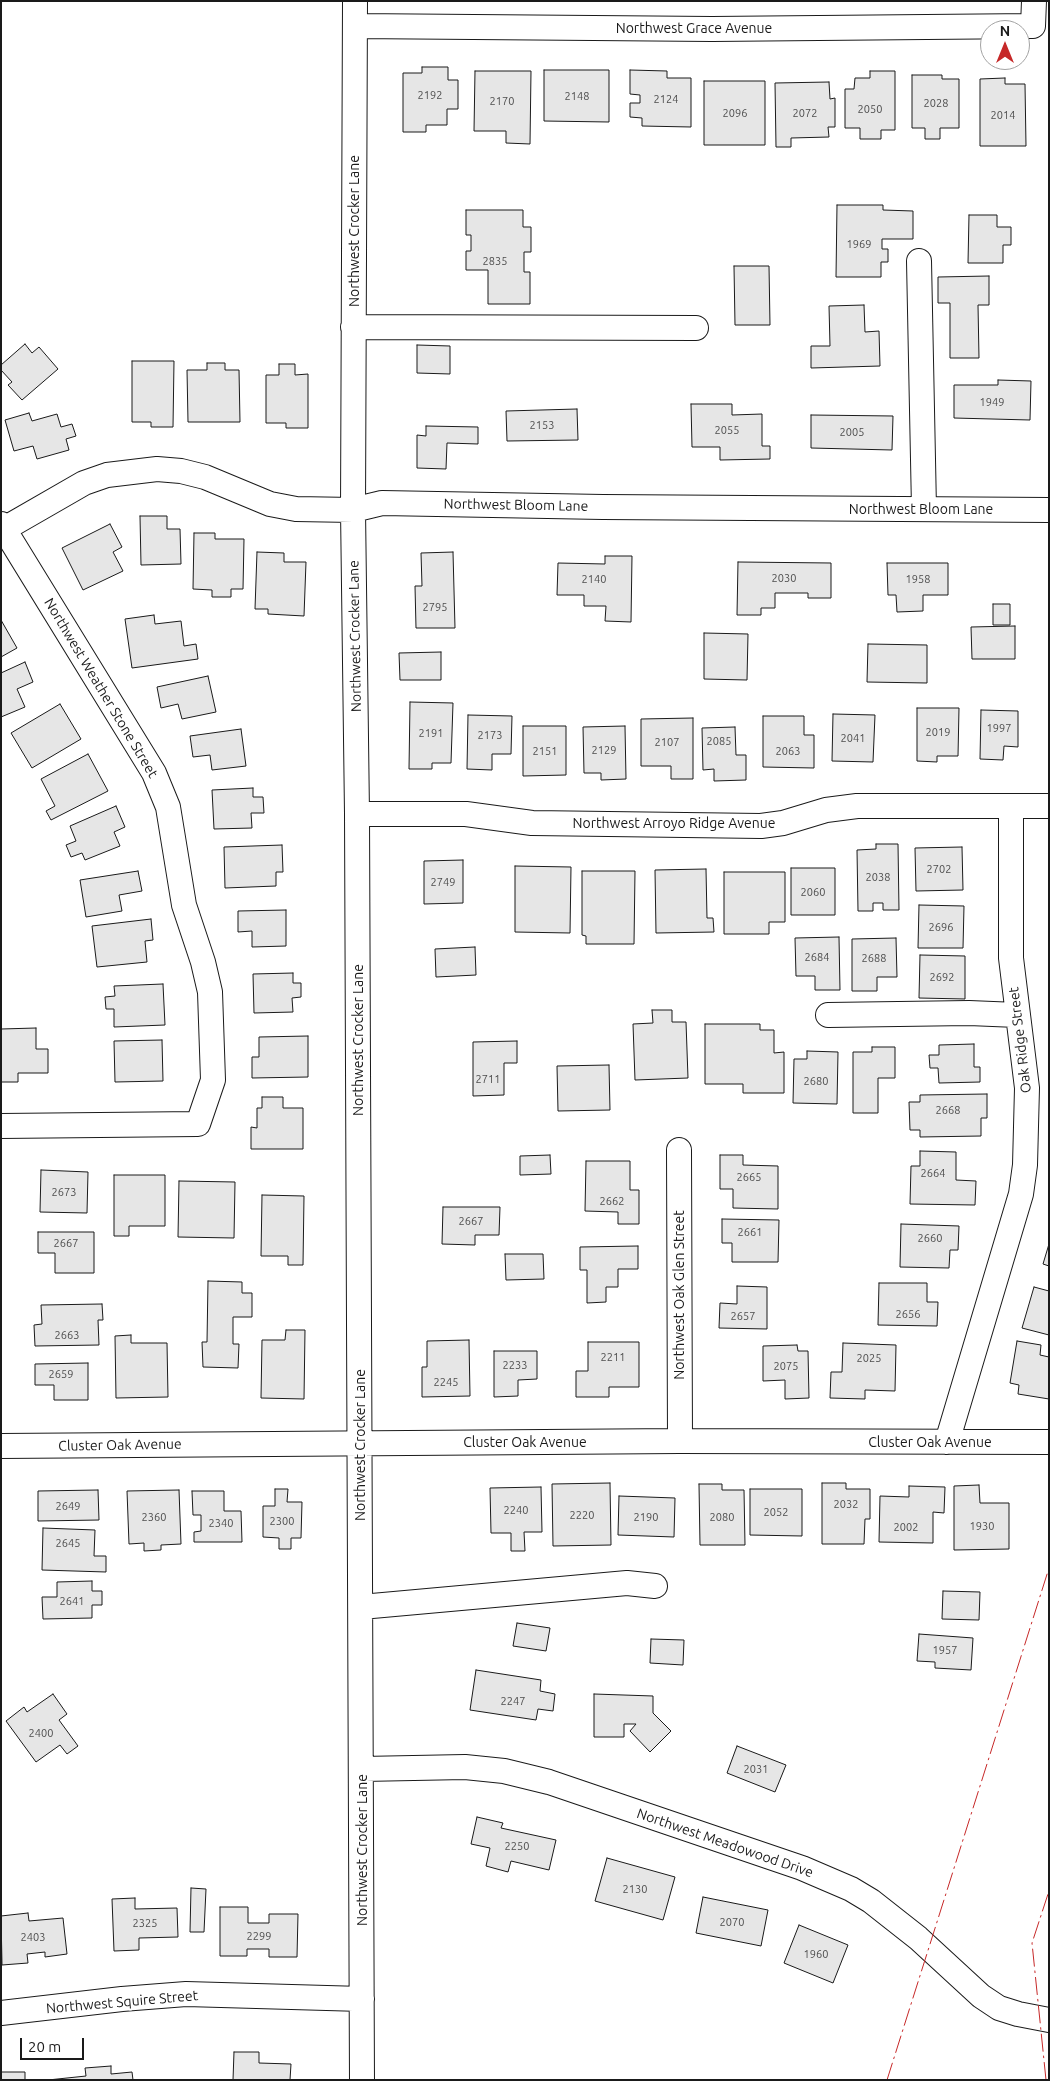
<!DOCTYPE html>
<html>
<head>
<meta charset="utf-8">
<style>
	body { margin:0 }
	#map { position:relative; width:1050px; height:2081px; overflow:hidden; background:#fff; font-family:Ubuntu,sans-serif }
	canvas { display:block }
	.frame { position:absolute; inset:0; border:2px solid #1a1a1a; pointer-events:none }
	.north { position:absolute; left:980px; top:20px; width:50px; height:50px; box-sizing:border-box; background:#fff; border:1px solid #a3a3a3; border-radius:50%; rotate:0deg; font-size:14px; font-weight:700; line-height:20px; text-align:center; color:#1a1a1a }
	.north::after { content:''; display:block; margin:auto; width:18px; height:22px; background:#c62828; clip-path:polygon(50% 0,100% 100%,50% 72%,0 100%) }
	.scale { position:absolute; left:20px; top:2038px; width:64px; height:22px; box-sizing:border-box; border:2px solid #1a1a1a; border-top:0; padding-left:6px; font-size:15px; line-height:18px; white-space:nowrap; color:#1a1a1a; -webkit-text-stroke:4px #fff; paint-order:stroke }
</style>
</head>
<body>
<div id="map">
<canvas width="1050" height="2081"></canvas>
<div class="frame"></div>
<div class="north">N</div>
<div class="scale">20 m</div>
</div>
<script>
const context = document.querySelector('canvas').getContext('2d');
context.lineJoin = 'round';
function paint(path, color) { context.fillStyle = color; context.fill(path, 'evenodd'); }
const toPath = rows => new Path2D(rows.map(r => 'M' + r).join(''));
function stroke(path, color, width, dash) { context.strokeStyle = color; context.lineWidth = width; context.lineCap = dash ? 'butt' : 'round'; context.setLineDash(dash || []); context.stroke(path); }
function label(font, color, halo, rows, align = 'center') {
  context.font = font + ' Ubuntu,sans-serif'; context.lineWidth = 4; context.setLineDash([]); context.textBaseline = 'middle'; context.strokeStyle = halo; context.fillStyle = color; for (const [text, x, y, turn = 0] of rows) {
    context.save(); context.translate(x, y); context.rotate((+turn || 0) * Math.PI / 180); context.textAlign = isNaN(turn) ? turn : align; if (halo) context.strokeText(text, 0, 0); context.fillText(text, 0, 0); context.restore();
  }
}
const building = toPath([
	[422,67,448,67,448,80,458,80,458,109,447,109,447,125,426,125,426,132,403,132,403,73,422,73,422,67],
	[544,70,609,70,609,122,544,121,544,70],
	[630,70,667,71,667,78,691,78,691,127,642,126,642,118,630,117,630,103,640,103,640,95,630,94,630,70],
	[475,71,531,71,530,144,506,143,506,131,474,131,475,71],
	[870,71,895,71,895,130,881,130,881,139,860,139,860,128,845,128,845,89,854,89,855,78,870,78,870,71],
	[912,75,942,75,942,79,959,79,959,128,940,128,940,139,925,139,925,128,912,128,912,75],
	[1005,78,1005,84,1025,84,1026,146,980,146,980,79,1005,78],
	[704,81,765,81,765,145,704,145,704,81],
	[829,82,830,99,835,98,835,127,828,127,829,137,791,138,791,147,776,147,775,83,829,82],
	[837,205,883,205,883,210,913,211,913,239,882,239,882,249,888,249,888,262,881,262,881,277,836,277,837,205],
	[466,210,523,210,523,227,531,227,531,252,524,252,524,272,530,272,530,304,488,304,488,270,466,270,466,251,471,251,471,235,466,235,466,210],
	[969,215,997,215,997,227,1011,227,1011,245,1003,245,1003,263,968,263,969,215],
	[734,266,769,266,770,325,735,325,734,266],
	[989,276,989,305,978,305,979,358,950,358,950,303,938,303,938,277,989,276],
	[864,305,865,332,879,331,880,366,811,368,811,346,830,346,829,306,864,305],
	[25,344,32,353,39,347,58,369,22,400,8,385,12,382,1,370,1,365,25,344],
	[417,345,450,346,450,374,417,373,417,345],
	[132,361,174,361,173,427,151,427,151,422,132,422,132,361],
	[207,363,225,363,225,370,239,370,240,422,188,422,187,370,207,370,207,363],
	[279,364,295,364,295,375,308,374,308,428,286,428,286,423,266,423,266,375,279,375,279,364],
	[998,380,1031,381,1030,420,954,418,954,385,998,385,998,380],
	[691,404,732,404,732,415,762,414,762,446,770,446,770,459,720,460,720,447,692,447,691,404],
	[577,409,578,440,507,441,506,411,577,409],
	[29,413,32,421,57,414,61,427,72,424,76,436,66,439,69,450,37,459,33,446,14,451,5,420,29,413],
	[811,415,893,416,892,450,811,448,811,415],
	[426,426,478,427,478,444,447,443,446,469,417,468,417,435,426,436,426,426],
	[140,516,167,516,167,529,180,529,181,564,141,565,140,516],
	[110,524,122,547,113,552,123,571,83,590,62,548,110,524],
	[194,533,215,533,215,539,244,539,243,589,231,589,231,597,212,597,212,590,193,589,194,533],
	[257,552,284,553,284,562,306,562,304,616,268,614,268,609,255,609,257,552],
	[453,552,455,628,416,628,415,586,422,586,421,553,453,552],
	[605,556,632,556,631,622,605,621,606,606,584,606,584,595,557,595,558,563,605,564,605,556],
	[738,562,831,563,831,598,808,598,808,593,775,593,775,608,761,608,761,615,737,615,738,562],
	[887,563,948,563,948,595,923,595,923,611,897,612,896,595,888,595,887,563],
	[993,604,1010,604,1010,625,993,625,993,604],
	[154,615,155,624,181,621,184,646,196,644,198,659,132,668,125,619,154,615],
	[1,620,17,648,1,657,1,620],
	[1015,626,1015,659,972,659,971,627,1015,626],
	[704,633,748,634,747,680,704,679,704,633],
	[868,644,927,645,927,683,867,682,868,644],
	[441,652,441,680,400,680,399,653,441,652],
	[25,662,33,682,17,689,25,707,1,717,1,673,25,662],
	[208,676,216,712,182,719,178,704,161,708,157,687,208,676],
	[410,702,453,703,451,763,432,763,432,769,409,769,410,702],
	[60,704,81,739,32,768,11,733,60,704],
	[917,708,959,708,958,756,937,756,937,762,917,761,917,708],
	[981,710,1018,711,1018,747,1004,746,1003,760,980,759,981,710],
	[833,714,875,715,873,762,832,761,833,714],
	[468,715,512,716,511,754,492,754,492,770,467,769,468,715],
	[763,716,804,716,804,735,814,735,814,768,763,767,763,716],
	[693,718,693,779,671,779,671,766,641,766,641,719,693,718],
	[523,726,566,726,566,775,523,776,523,726],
	[625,726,626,779,601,780,601,773,584,773,583,727,625,726],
	[735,727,736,755,746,755,746,780,714,781,714,769,703,770,702,728,735,727],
	[241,729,246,766,212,770,210,755,193,757,190,736,241,729],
	[88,754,108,791,51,820,46,811,55,806,41,779,88,754],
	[253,788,253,797,263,797,264,813,251,813,252,828,214,829,212,790,253,788],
	[116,806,125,827,114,832,120,846,85,860,82,853,71,857,66,845,76,841,70,826,116,806],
	[876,844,898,844,899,910,883,910,883,903,873,903,873,911,858,911,857,850,876,849,876,844],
	[282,845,283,872,276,872,276,886,225,888,224,847,282,845],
	[962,847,963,890,916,891,915,848,962,847],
	[463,860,463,903,424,904,424,861,463,860],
	[515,866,571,867,570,933,515,932,515,866],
	[791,868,835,868,835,915,791,915,791,868],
	[706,869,707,918,713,918,714,932,656,933,655,870,706,869],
	[138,871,142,891,119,895,122,911,86,917,80,880,138,871],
	[582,871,635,871,634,944,586,944,586,936,582,935,582,871],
	[724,872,785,872,785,922,769,922,769,934,724,934,724,872],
	[919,905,964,906,963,948,918,948,919,905],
	[286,910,286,946,252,947,252,931,238,932,238,911,286,910],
	[151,919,153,940,145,941,147,962,97,967,92,926,151,919],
	[839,937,840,990,815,990,815,976,796,976,795,938,839,937],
	[896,938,897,977,877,977,877,991,852,991,852,939,896,938],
	[475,947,476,975,436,977,435,949,475,947],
	[920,955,965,956,965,999,919,998,920,955],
	[293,973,293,983,301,983,301,997,292,998,293,1012,254,1013,253,974,293,973],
	[163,984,165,1025,114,1027,114,1009,106,1009,105,997,115,996,114,986,163,984],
	[652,1010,672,1010,672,1022,686,1022,688,1078,635,1080,633,1024,653,1023,652,1010],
	[705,1024,760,1024,760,1030,774,1030,774,1053,784,1052,784,1093,743,1093,743,1084,705,1084,705,1024],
	[36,1028,36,1049,48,1049,48,1073,18,1073,18,1082,1,1082,1,1029,36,1028],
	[308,1036,308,1077,252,1078,252,1057,259,1057,259,1037,308,1036],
	[162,1040,163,1081,115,1082,114,1041,162,1040],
	[517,1041,517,1063,504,1063,504,1095,473,1096,473,1042,517,1041],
	[974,1044,974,1067,980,1067,980,1082,939,1083,938,1068,930,1068,929,1055,939,1055,939,1045,974,1044],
	[872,1047,895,1047,895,1078,878,1078,878,1113,853,1113,853,1052,872,1052,872,1047],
	[807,1051,838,1052,837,1104,793,1103,794,1059,807,1059,807,1051],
	[609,1065,610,1110,558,1111,557,1066,609,1065],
	[987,1094,987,1118,981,1118,981,1136,920,1137,920,1130,910,1130,909,1102,920,1102,920,1095,987,1094],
	[262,1097,283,1097,283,1108,303,1108,303,1149,251,1149,251,1127,257,1128,257,1108,262,1108,262,1097],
	[920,1151,956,1152,956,1180,976,1181,975,1205,910,1204,911,1166,920,1166,920,1151],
	[550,1155,551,1174,520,1175,520,1156,550,1155],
	[720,1155,743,1155,743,1165,778,1166,778,1209,733,1208,733,1189,720,1189,720,1155],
	[586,1161,630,1161,630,1190,639,1190,639,1224,618,1224,618,1212,585,1211,586,1161],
	[41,1170,88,1172,87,1213,40,1212,41,1170],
	[114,1175,165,1175,165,1226,129,1226,129,1236,114,1236,114,1175],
	[179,1181,235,1182,234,1238,178,1237,179,1181],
	[262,1195,304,1196,303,1265,288,1265,288,1256,261,1256,262,1195],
	[443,1207,500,1207,499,1235,475,1235,475,1245,442,1244,443,1207],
	[722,1219,779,1220,778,1262,732,1262,732,1243,722,1243,722,1219],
	[901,1224,959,1226,958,1250,950,1250,949,1268,900,1267,901,1224],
	[38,1232,94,1232,94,1273,55,1273,55,1253,38,1253,38,1232],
	[1049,1244,1049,1266,1043,1264,1049,1244],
	[638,1246,638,1269,618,1269,618,1287,606,1287,606,1302,587,1303,587,1270,580,1270,580,1247,638,1246],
	[505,1254,543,1254,544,1279,506,1280,505,1254],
	[208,1281,242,1282,242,1293,252,1293,252,1317,233,1317,233,1344,239,1344,238,1368,203,1367,202,1342,207,1342,208,1281],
	[879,1283,927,1283,927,1302,938,1302,937,1326,878,1325,879,1283],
	[737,1286,767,1287,767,1329,719,1328,720,1303,737,1304,737,1286],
	[1034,1287,1049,1291,1049,1335,1022,1328,1034,1287],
	[102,1304,103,1320,98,1320,99,1345,35,1346,34,1325,42,1324,41,1305,102,1304],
	[286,1330,305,1330,304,1399,261,1398,262,1340,285,1340,286,1330],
	[131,1335,131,1343,167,1343,168,1397,116,1398,115,1336,131,1335],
	[469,1340,470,1396,422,1397,422,1367,427,1367,427,1341,469,1340],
	[1017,1341,1041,1345,1040,1355,1049,1357,1049,1399,1018,1394,1019,1385,1010,1383,1017,1341],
	[588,1342,639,1342,639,1387,609,1387,609,1397,576,1397,576,1371,588,1371,588,1342],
	[843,1343,896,1345,895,1391,865,1390,865,1399,830,1398,831,1372,842,1372,843,1343],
	[797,1345,798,1351,808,1351,809,1398,785,1399,785,1380,763,1381,763,1346,797,1345],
	[494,1351,537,1351,537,1379,518,1380,518,1396,494,1397,494,1351],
	[88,1363,88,1400,54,1400,54,1385,35,1385,35,1364,88,1363],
	[610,1483,611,1545,553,1546,552,1484,610,1483],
	[822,1483,846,1483,846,1489,870,1489,870,1519,865,1519,864,1544,822,1544,822,1483],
	[699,1484,722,1484,722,1490,744,1490,745,1545,700,1545,699,1484],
	[979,1485,980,1503,1009,1503,1009,1549,954,1550,954,1486,979,1485],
	[909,1486,945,1487,944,1513,933,1512,933,1543,879,1542,880,1496,909,1497,909,1486],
	[541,1487,542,1532,524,1532,525,1551,511,1551,511,1533,491,1533,490,1488,541,1487],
	[275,1489,288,1489,287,1502,302,1502,301,1538,291,1538,291,1549,279,1549,279,1538,263,1537,263,1506,275,1506,275,1489],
	[750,1489,802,1489,802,1536,750,1535,750,1489],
	[98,1490,99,1520,38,1521,38,1491,98,1490],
	[179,1490,181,1544,161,1545,161,1550,144,1551,144,1543,129,1544,127,1491,179,1490],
	[192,1491,224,1491,224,1511,241,1511,242,1542,194,1542,194,1532,201,1531,201,1515,193,1515,192,1491],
	[619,1496,675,1498,674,1537,618,1535,619,1496],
	[43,1528,95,1530,94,1556,106,1556,106,1572,42,1570,43,1528],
	[92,1581,92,1591,102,1591,102,1605,92,1605,92,1618,43,1619,42,1597,57,1597,57,1582,92,1581],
	[943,1591,980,1592,979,1620,942,1619,943,1591],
	[517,1623,550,1628,546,1651,513,1646,517,1623],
	[919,1634,973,1638,971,1670,935,1668,935,1662,917,1661,919,1634],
	[651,1639,684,1640,683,1665,650,1663,651,1639],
	[476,1670,541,1680,540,1691,555,1694,553,1711,538,1709,536,1720,470,1710,476,1670],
	[53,1694,67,1714,59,1720,78,1746,67,1754,60,1745,36,1762,6,1721,24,1707,27,1712,53,1694],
	[594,1694,653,1696,653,1713,671,1731,650,1752,630,1731,636,1724,624,1724,624,1737,594,1737,594,1694],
	[737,1746,786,1765,775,1792,727,1773,737,1746],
	[477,1817,503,1823,501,1828,556,1840,549,1870,511,1861,508,1872,486,1866,490,1848,471,1844,477,1817],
	[607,1858,675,1877,663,1920,595,1901,607,1858],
	[191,1888,206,1889,204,1932,190,1932,191,1888],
	[703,1897,768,1910,761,1946,696,1933,703,1897],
	[135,1898,135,1909,177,1908,178,1937,139,1938,139,1950,114,1951,112,1899,135,1898],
	[220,1907,248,1907,248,1923,269,1923,269,1914,298,1914,297,1957,269,1957,269,1949,247,1949,247,1956,220,1956,220,1907],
	[28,1913,29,1921,63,1918,67,1954,45,1957,45,1952,27,1954,28,1963,2,1965,1,1916,28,1913],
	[799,1925,848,1945,833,1983,784,1963,799,1925],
	[234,2052,259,2052,259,2063,291,2064,290,2080,233,2080,234,2052],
	[111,2066,111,2074,132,2072,133,2080,48,2080,86,2076,85,2068,111,2066],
	[1,2072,25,2072,25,2080,1,2080,1,2072]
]);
const minor = toPath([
	[355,1,353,510,357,814,362,2080],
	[355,26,712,29,1033,26,1034,1],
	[919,261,924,509],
	[353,327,696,328],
	[1,524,154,773,168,807,184,905,203,962,210,992,213,1080,198,1124,1,1126],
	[4,529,84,483,107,475,157,469,181,471,205,477,270,504,296,509,353,510,382,503,603,507,1049,510],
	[357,814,466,814,532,823,761,826,783,823,826,810,857,806,1049,806],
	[828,1015,969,1013,1017,1015],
	[679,1150,680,1441],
	[947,1442,1021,1194,1025,1165,1027,1088,1011,958,1011,806],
	[1,1446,680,1441,1049,1442],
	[361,1607,627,1583,655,1586],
	[362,1769,465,1767,504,1771,549,1782,802,1868,851,1889,871,1901,918,1938,981,1996,999,2008,1018,2014,1049,2020],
	[1,2013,122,1999,186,1994,362,1999]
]);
const power = toPath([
	[887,2080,1049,1568],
	[1046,2080,1032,1943,1049,1891]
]);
const numberNames = [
	["2192",430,95],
	["2148",577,96],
	["2124",666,99],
	["2170",502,101],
	["2028",936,103],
	["2050",870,109],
	["2096",735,113],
	["2072",805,113],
	["2014",1003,115],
	["1969",859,244],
	["2835",495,261],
	["1949",992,402],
	["2153",542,425],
	["2055",727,430],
	["2005",852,432],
	["2030",784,578],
	["2140",594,579],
	["1958",918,579],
	["2795",435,607],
	["1997",999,728],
	["2019",938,732],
	["2191",431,733],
	["2173",490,735],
	["2041",853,738],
	["2085",719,741],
	["2107",667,742],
	["2129",604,750],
	["2151",545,751],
	["2063",788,751],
	["2702",939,869],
	["2038",878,877],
	["2749",443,882],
	["2060",813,892],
	["2696",941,927],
	["2684",817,957],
	["2688",874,958],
	["2692",942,977],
	["2711",488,1079],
	["2680",816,1081],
	["2668",948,1110],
	["2664",933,1173],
	["2665",749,1177],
	["2673",64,1192],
	["2662",612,1201],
	["2667",471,1221],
	["2661",750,1232],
	["2660",930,1238],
	["2667",66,1243],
	["2656",908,1314],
	["2657",743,1316],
	["2663",67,1335],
	["2211",613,1357],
	["2025",869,1358],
	["2233",515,1365],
	["2075",786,1366],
	["2659",61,1374],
	["2245",446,1382],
	["2032",846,1504],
	["2649",68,1506],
	["2240",516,1510],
	["2052",776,1512],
	["2220",582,1515],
	["2360",154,1517],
	["2190",646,1517],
	["2080",722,1517],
	["2300",282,1521],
	["2340",221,1523],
	["1930",982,1526],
	["2002",906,1527],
	["2645",68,1543],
	["2641",72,1601],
	["1957",945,1650],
	["2247",513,1701],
	["2400",41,1733],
	["2031",756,1769],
	["2250",517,1846],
	["2130",635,1889],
	["2070",732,1922],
	["2325",145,1923],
	["2299",259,1936],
	["2403",33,1937],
	["1960",816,1954]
];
const streetNames = [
	["Northwest Grace Avenue",694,28],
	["Northwest Crocker Lane",354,231,-90],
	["Northwest Bloom Lane",516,505,1],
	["Northwest Bloom Lane",921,509],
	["Northwest Crocker Lane",355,636,-91],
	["Northwest Weather Stone Street",101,688,59],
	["Northwest Arroyo Ridge Avenue",674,823],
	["Northwest Crocker Lane",358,1040,-90],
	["Oak Ridge Street",1020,1040,-97],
	["Northwest Oak Glen Street",679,1295,-90],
	["Cluster Oak Avenue",525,1442],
	["Cluster Oak Avenue",930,1442],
	["Cluster Oak Avenue",120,1445,-1],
	["Northwest Crocker Lane",360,1445,-90],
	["Northwest Meadowood Drive",725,1843,19],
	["Northwest Crocker Lane",362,1850,-90],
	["Northwest Squire Street",122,2002,-5]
];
paint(building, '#e6e6e6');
stroke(building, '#1a1a1a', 1);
stroke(minor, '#1a1a1a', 26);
stroke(minor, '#fff', 24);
stroke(power, '#c62828', 1, [18, 4, 2.5, 4]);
label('11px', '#4d4d4d', null, numberNames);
label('14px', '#1a1a1a', '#fff', streetNames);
</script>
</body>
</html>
